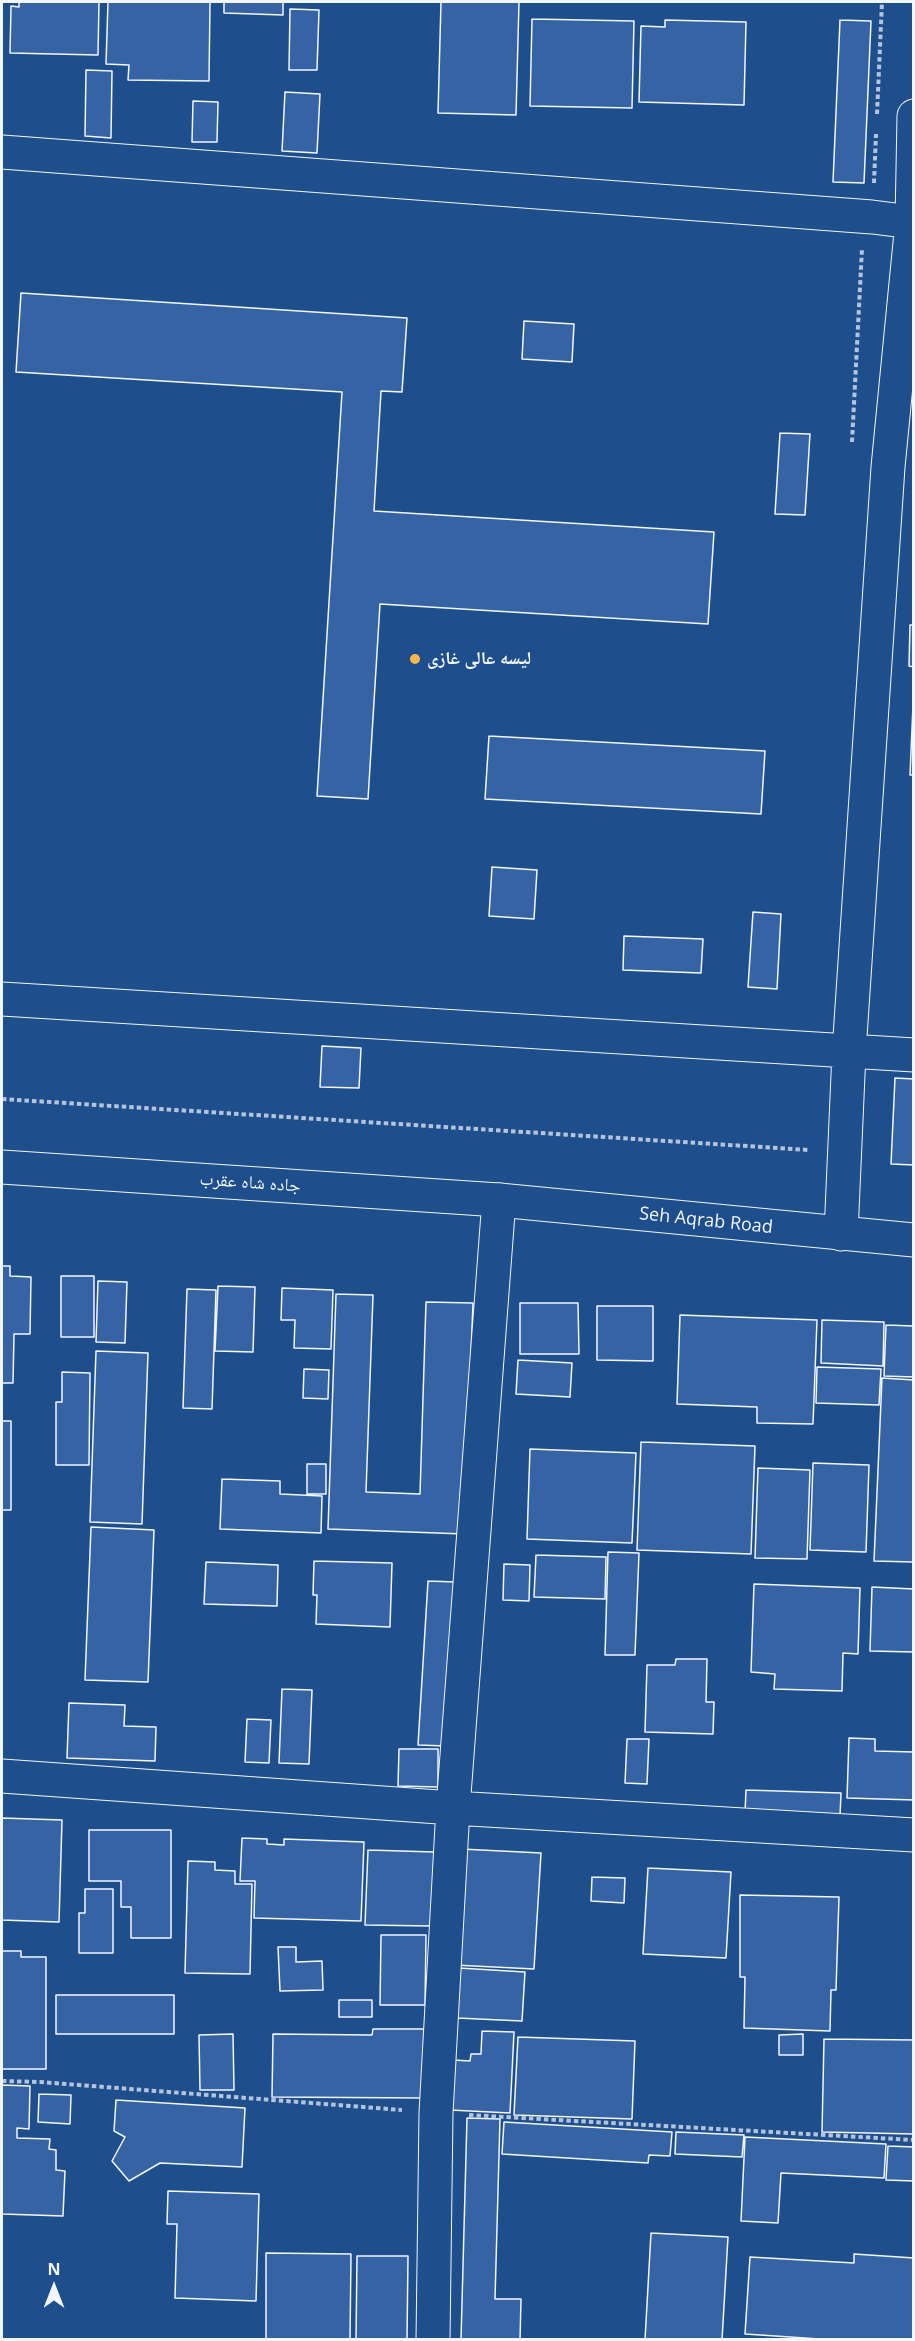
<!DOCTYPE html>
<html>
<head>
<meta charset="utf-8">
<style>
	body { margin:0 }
	#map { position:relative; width:915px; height:2341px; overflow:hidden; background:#1f4e8c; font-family:"Open Sans",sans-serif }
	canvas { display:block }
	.frame { position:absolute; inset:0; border:3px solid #f2f6ff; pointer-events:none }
	.north { position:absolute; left:24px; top:2257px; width:60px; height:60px; -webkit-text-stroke:4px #1f4e8c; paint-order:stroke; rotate:0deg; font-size:16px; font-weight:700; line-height:24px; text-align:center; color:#f2f6ff }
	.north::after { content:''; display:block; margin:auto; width:21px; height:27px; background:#f2f6ff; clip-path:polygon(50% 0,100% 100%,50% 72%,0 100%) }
</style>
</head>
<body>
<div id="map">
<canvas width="915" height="2341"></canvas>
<div class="frame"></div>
<div class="north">N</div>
</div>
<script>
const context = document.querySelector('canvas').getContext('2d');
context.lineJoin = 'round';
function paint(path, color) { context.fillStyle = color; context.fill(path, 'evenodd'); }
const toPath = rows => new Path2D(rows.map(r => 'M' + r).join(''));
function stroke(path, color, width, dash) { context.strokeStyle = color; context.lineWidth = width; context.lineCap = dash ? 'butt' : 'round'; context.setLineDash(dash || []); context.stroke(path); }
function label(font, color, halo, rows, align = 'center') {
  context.font = font + ' "Open Sans","Noto Naskh Arabic",sans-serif'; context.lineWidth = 4.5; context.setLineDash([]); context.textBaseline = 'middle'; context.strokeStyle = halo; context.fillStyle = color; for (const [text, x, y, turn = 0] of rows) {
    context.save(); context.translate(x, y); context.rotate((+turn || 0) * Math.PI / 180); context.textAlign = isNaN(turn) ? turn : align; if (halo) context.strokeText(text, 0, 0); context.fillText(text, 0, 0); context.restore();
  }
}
const building = toPath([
	[19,2,99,2,98,55,10,53,11,6,19,7,19,2],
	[108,2,210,2,209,81,128,80,129,65,106,64,108,2],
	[224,2,283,2,283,15,224,13,224,2],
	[441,2,519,2,516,115,438,113,441,2],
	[290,9,319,10,317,70,289,70,290,9],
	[532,19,634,21,632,108,530,106,532,19],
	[665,20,746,22,744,105,639,102,641,26,665,27,665,20],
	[840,20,871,21,864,183,833,182,840,20],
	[86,70,112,71,111,138,85,136,86,70],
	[285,92,320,94,317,153,282,151,285,92],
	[193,101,218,102,217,142,192,142,193,101],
	[21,293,407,318,402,392,381,391,374,511,714,532,708,624,380,604,368,799,317,796,342,392,16,372,21,293],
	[524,321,574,324,572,362,522,359,524,321],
	[780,433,810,434,805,515,775,514,780,433],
	[910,625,914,625,914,667,909,666,910,625],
	[913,705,914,705,914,775,910,775,913,705],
	[489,736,765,751,761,814,485,799,489,736],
	[492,867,537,870,534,919,489,916,492,867],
	[753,912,781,914,777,989,748,987,753,912],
	[624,936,703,939,701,973,623,970,624,936],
	[322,1046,361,1048,359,1088,320,1087,322,1046],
	[895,1078,914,1079,914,1165,891,1164,895,1078],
	[2,1266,10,1266,10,1276,31,1277,30,1334,14,1334,13,1383,2,1383,2,1266],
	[61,1276,94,1276,94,1337,61,1337,61,1276],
	[98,1281,127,1282,125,1343,96,1342,98,1281],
	[218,1286,255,1287,253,1352,215,1351,218,1286],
	[282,1288,333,1290,331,1349,294,1348,295,1320,281,1320,282,1288],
	[187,1289,216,1290,212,1409,183,1408,187,1289],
	[336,1294,373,1295,366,1492,420,1494,426,1302,473,1303,464,1534,328,1529,336,1294],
	[520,1303,578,1303,579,1354,520,1354,520,1303],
	[597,1306,653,1306,653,1361,597,1360,597,1306],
	[680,1315,817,1320,813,1424,757,1423,757,1407,677,1404,680,1315],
	[822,1320,884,1322,883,1366,821,1363,822,1320],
	[886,1325,914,1326,914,1377,884,1376,886,1325],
	[96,1351,148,1353,142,1524,90,1522,96,1351],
	[518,1360,572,1363,570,1397,516,1394,518,1360],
	[817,1367,881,1369,879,1405,816,1403,817,1367],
	[304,1369,329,1370,328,1399,303,1398,304,1369],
	[62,1372,90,1373,89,1465,56,1465,56,1402,62,1402,62,1372],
	[882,1378,914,1380,913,1562,874,1561,882,1378],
	[2,1421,11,1421,11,1510,2,1510,2,1421],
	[641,1442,755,1446,751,1554,637,1550,641,1442],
	[530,1449,636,1453,632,1543,527,1539,530,1449],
	[813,1463,869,1465,866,1552,810,1550,813,1463],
	[307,1464,326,1464,326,1494,307,1494,307,1464],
	[758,1468,810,1470,807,1559,755,1558,758,1468],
	[222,1479,280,1481,280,1494,322,1496,321,1533,220,1529,222,1479],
	[91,1527,154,1530,148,1682,85,1680,91,1527],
	[608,1552,639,1553,635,1655,605,1655,608,1552],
	[536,1555,606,1557,605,1599,534,1597,536,1555],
	[314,1561,392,1563,390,1627,316,1624,317,1595,313,1595,314,1561],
	[206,1562,278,1565,277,1606,204,1604,206,1562],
	[504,1564,530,1565,529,1601,503,1600,504,1564],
	[428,1581,456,1582,446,1746,418,1745,428,1581],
	[754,1584,860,1588,858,1654,843,1653,842,1691,774,1689,775,1674,751,1672,754,1584],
	[872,1587,914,1589,914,1652,870,1651,872,1587],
	[676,1659,707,1659,706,1702,714,1702,713,1734,645,1732,647,1665,675,1665,676,1659],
	[282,1689,312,1690,309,1764,279,1763,282,1689],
	[69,1703,125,1705,124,1726,156,1727,155,1761,67,1758,69,1703],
	[247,1719,271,1720,269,1763,245,1762,247,1719],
	[849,1738,875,1739,875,1751,914,1752,914,1800,847,1798,849,1738],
	[627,1739,649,1739,647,1784,625,1783,627,1739],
	[399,1749,438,1749,438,1787,398,1786,399,1749],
	[746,1790,841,1793,840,1816,745,1813,746,1790],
	[2,1818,62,1820,59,1922,2,1920,2,1818],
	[89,1830,171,1830,171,1938,131,1938,131,1907,121,1907,121,1881,89,1881,89,1830],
	[242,1838,267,1839,267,1844,284,1845,284,1839,364,1842,361,1921,254,1918,255,1881,240,1881,242,1838],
	[461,1849,541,1853,534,1969,454,1965,461,1849],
	[368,1850,434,1852,432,1926,365,1925,368,1850],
	[188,1861,215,1862,215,1870,235,1871,235,1884,252,1884,250,1974,185,1973,188,1861],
	[648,1868,731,1872,726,1958,643,1954,648,1868],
	[592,1877,625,1878,624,1903,591,1901,592,1877],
	[85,1889,113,1889,113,1953,79,1953,79,1913,85,1913,85,1889],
	[740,1895,839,1897,836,1990,831,1990,830,2031,744,2028,745,1977,740,1977,740,1895],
	[381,1935,426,1935,425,2005,380,2005,381,1935],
	[278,1947,296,1947,296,1962,322,1961,323,1990,280,1991,278,1947],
	[2,1951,21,1951,21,1957,46,1957,46,2069,2,2069,2,1951],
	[459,1968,525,1972,522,2021,457,2018,459,1968],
	[56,1995,174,1995,174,2034,56,2034,56,1995],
	[339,2000,372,2000,372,2017,339,2017,339,2000],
	[373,2029,424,2029,424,2098,272,2097,273,2034,372,2035,373,2029],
	[482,2031,514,2032,510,2113,450,2110,453,2060,470,2061,471,2054,481,2054,482,2031],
	[233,2034,234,2090,200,2090,199,2035,233,2034],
	[803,2034,803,2055,779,2055,779,2035,803,2034],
	[518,2037,635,2041,632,2119,514,2115,518,2037],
	[824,2039,914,2040,914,2134,822,2132,824,2039],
	[2,2085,30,2086,29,2129,17,2128,17,2138,50,2139,49,2149,56,2150,56,2170,65,2171,63,2216,2,2214,2,2085],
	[39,2094,71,2095,70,2124,38,2122,39,2094],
	[116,2100,245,2108,242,2167,160,2163,129,2181,112,2161,125,2137,114,2131,116,2100],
	[467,2118,500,2119,495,2299,521,2299,520,2340,461,2340,467,2118],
	[504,2122,672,2132,670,2156,649,2155,648,2163,502,2154,504,2122],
	[676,2132,744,2135,742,2157,675,2154,676,2132],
	[745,2137,886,2144,884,2178,781,2173,778,2223,741,2221,745,2137],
	[888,2146,914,2147,914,2181,886,2180,888,2146],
	[168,2191,259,2194,256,2301,175,2298,177,2224,167,2224,168,2191],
	[651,2233,728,2237,722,2340,645,2340,651,2233],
	[266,2253,351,2254,350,2340,266,2340,266,2253],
	[854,2254,914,2258,914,2340,835,2340,745,2334,750,2257,854,2263,854,2254],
	[357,2256,408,2256,407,2340,356,2340,357,2256]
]);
const path = toPath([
	[877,114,882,2],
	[874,183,876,134],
	[852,442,862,249],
	[2,1099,809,1150],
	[2,2081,40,2082,402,2110],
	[469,2115,914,2140]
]);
const minor = toPath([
	[2,152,872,217,912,222],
	[2,999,914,1055],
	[841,1234,849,1052,888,467,912,222,914,116],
	[2,1776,453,1808,914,1835],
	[433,2340,436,2113,453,1808,499,1200]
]);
const highway = toPath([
	[2,1167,499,1200,914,1240]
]);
const markers = [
	[415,659,6,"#ffb74d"]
];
const poiNames = [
	["لیسه عالی غازی",427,659]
];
const streetNames = [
	["جاده شاه عقرب",250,1183,4],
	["Seh Aqrab Road",706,1221,6]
];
paint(building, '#3563a3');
stroke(building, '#f2f6ff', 1.5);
stroke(minor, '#f2f6ff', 35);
stroke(highway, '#f2f6ff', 35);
stroke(path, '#b3c4dc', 4, [4.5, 3]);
stroke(minor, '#1f4e8c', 33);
stroke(highway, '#1f4e8c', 33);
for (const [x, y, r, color] of markers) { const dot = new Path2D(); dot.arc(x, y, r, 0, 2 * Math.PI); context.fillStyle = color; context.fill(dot); stroke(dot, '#1f4e8c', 2); }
label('bold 18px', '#f2f6ff', '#1f4e8c', poiNames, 'left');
label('18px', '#f2f6ff', '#1f4e8c', streetNames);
</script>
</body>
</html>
